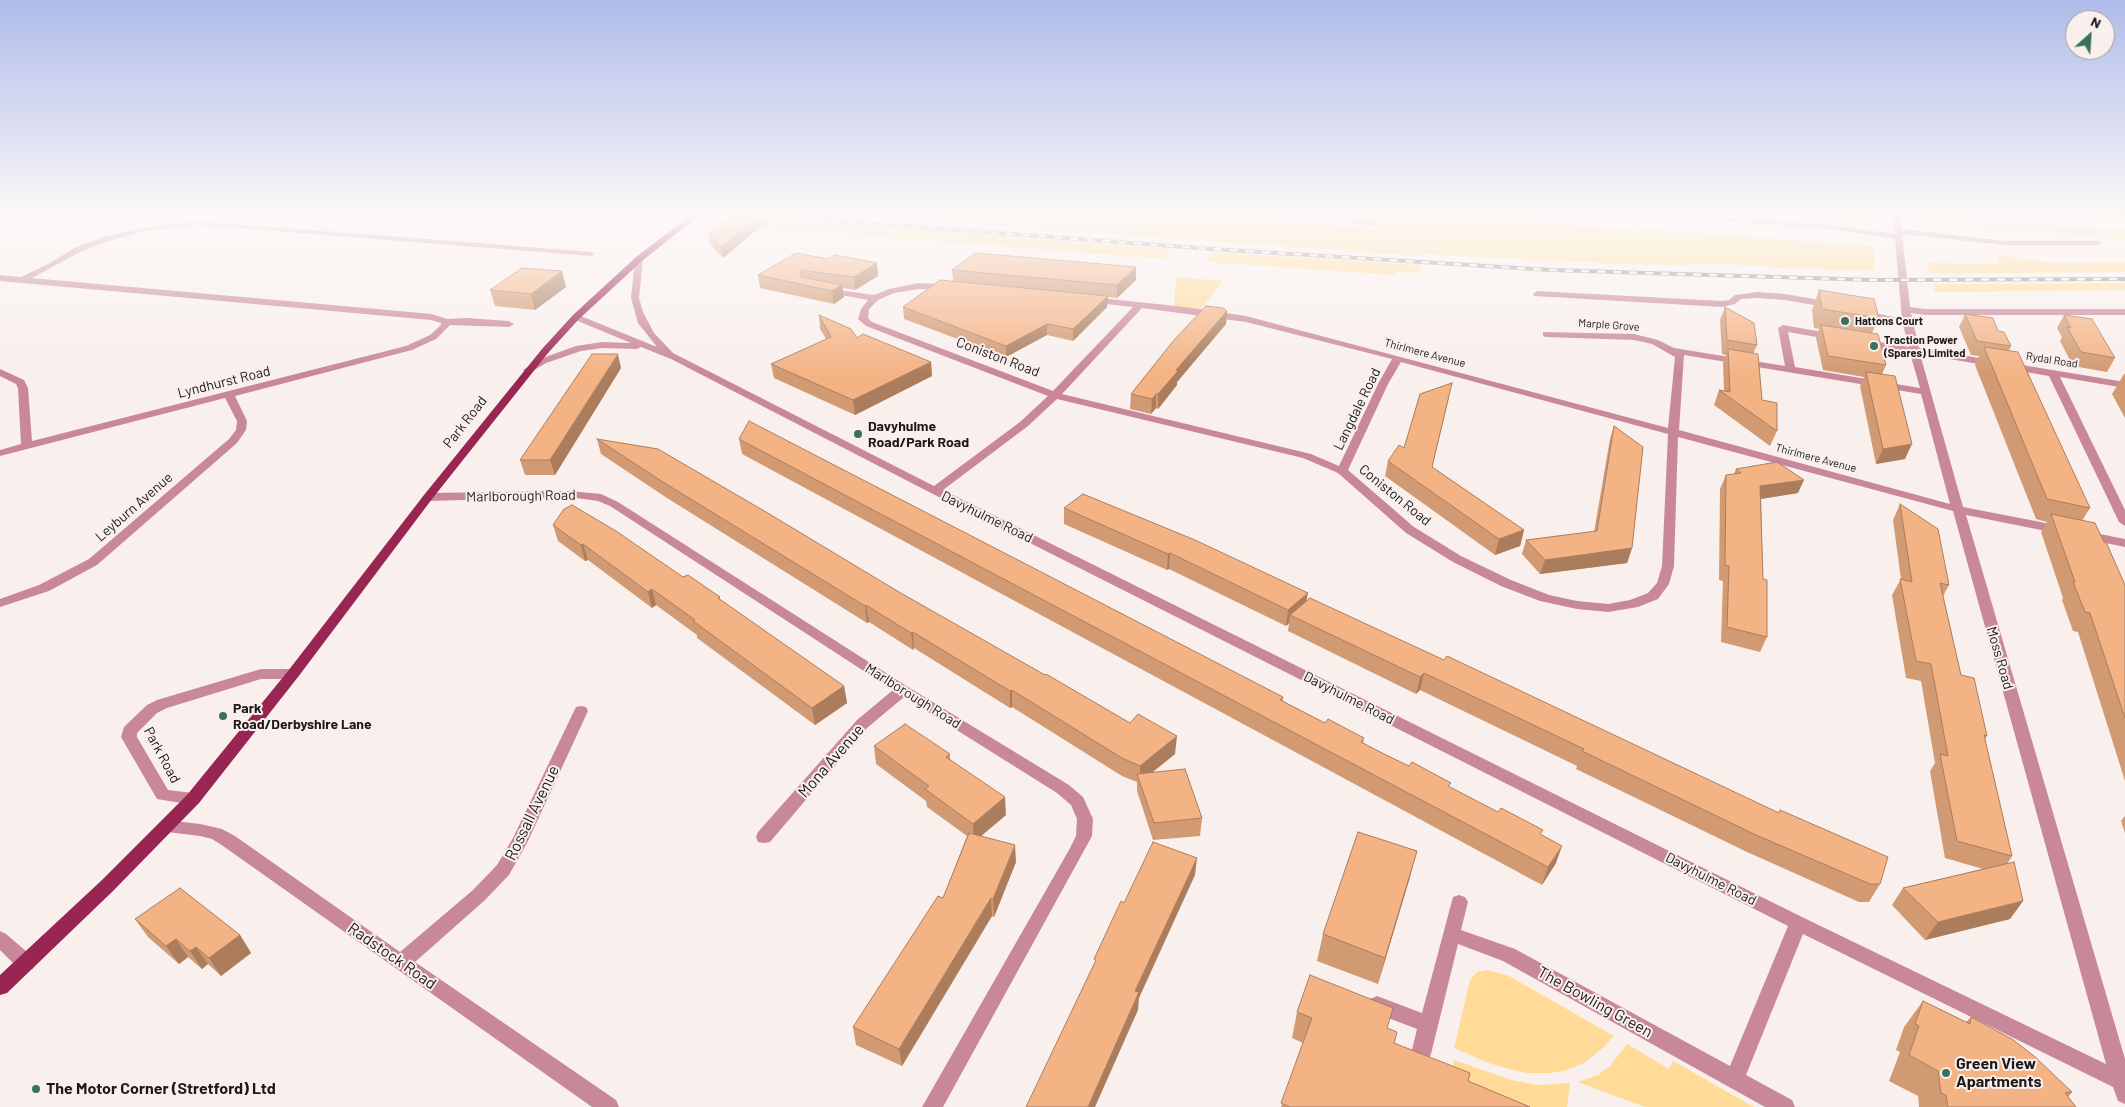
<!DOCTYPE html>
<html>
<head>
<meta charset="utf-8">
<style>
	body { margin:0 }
	#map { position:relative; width:2125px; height:1107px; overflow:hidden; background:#f9f0ee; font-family:Barlow,sans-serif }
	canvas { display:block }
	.north { position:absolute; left:2065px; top:10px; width:50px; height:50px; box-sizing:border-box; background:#f9f0ee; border:1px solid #a19a98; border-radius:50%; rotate:26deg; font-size:14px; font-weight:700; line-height:20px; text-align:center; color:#1c1918 }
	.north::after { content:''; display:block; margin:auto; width:18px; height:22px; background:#39725a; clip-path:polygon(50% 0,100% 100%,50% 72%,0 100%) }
</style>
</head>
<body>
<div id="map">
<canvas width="2125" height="1107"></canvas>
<div class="north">N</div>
</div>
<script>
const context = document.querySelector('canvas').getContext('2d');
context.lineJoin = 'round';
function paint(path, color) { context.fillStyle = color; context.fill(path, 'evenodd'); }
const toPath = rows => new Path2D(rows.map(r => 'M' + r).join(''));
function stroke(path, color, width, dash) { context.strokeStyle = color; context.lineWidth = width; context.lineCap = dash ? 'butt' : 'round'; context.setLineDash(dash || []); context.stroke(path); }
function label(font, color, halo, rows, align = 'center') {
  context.font = font + ' Barlow,sans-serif'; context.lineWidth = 4; context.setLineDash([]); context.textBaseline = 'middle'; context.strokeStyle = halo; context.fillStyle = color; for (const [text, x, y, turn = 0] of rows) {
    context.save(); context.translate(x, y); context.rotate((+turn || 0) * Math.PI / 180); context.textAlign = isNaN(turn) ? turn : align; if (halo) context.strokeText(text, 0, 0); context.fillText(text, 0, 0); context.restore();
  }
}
const green = toPath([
	[725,218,772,218,1169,249,1166,259,717,224],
	[888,218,1249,218,1374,229,1376,218,1453,218,1454,228,1457,228,1456,218,1497,218,1640,231,1640,229,1874,246,1875,261,1874,270,1773,268,1770,266,1686,263,1688,266,1607,263,1420,254,1419,256],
	[1784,218,1873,218,1873,225],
	[1921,218,2125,229,2125,239,1922,225],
	[2016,218,2125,218,2125,224,2121,223],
	[1211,252,1420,265,1421,273,1395,272,1395,275,1207,262],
	[1996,255,2056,263,2125,262,2125,272,1930,274,1926,263,1998,264],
	[1176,277,1223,281,1201,309,1174,306],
	[2125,283,2125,290,1935,292,1934,284],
	[1488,970,1509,976,1614,1036,1604,1047,1584,1063,1567,1070,1551,1073,1527,1073,1508,1069,1486,1062,1454,1048,1470,980,1477,972],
	[1627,1044,1669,1069,1673,1061,1754,1107,1645,1107,1578,1082,1598,1075,1610,1066],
	[1454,1060,1511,1080,1538,1085,1570,1083,1567,1107,1506,1107,1448,1084]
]);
const minor = toPath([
	[1296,218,1304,218,1299,222,1295,220,1296,218],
	[1707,218,1742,218,1830,225,1895,234,1893,218,1901,218,1902,229,2005,241,2099,241,2103,243,2099,245,2005,245,1902,234,1910,307,1925,309,2125,309,2125,315,1925,315,1911,313,1919,348,2125,382,2125,388,2060,377,2125,510,2125,526,2119,522,2049,376,1920,354,1963,507,2061,526,2067,530,2061,534,1966,515,2125,1059,2125,1104,2118,1101,2113,1087,1803,934,1746,1075,1792,1100,1795,1107,1765,1107,1503,961,1458,944,1431,1054,1428,1060,1421,1063,1414,1060,1411,1054,1417,1029,1370,1011,1367,1005,1370,999,1377,996,1422,1013,1453,897,1459,895,1465,897,1468,902,1461,930,1515,949,1730,1066,1788,926,931,493,671,359,641,347,637,349,602,348,581,351,546,363,531,372,525,372,523,370,540,359,576,346,602,342,631,343,573,319,573,315,576,314,657,347,638,323,631,298,635,259,639,257,643,259,639,298,643,312,654,333,673,353,934,486,1020,422,1048,396,866,326,858,319,861,309,868,300,825,292,825,288,874,295,889,289,919,283,953,285,953,289,950,290,919,289,894,293,878,300,869,309,868,318,872,322,1053,391,1133,307,1088,302,1087,300,1091,297,1185,307,1246,316,1668,428,1675,357,1652,344,1634,340,1546,337,1543,336,1543,332,1634,334,1658,340,1674,348,1785,366,1778,328,1783,325,1834,334,1839,337,1834,340,1788,332,1795,367,1920,388,1910,353,1863,345,1858,342,1863,339,1909,347,1903,325,1859,315,1857,313,1862,310,1902,319,1895,239,1830,229,1711,220,1707,218],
	[1142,308,1246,322,1392,359,1378,384,1339,466,1311,454,1062,394,1142,308],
	[1684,355,1921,394,1950,504,1679,430,1684,355],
	[1401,362,1668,434,1662,566,1657,583,1648,593,1630,600,1608,604,1577,601,1549,595,1511,580,1461,556,1414,527,1348,470,1388,384,1401,362],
	[1057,399,1303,458,1338,473,1406,533,1453,562,1501,586,1540,601,1577,609,1608,612,1638,607,1658,599,1669,584,1674,566,1678,437,1953,511,2106,1064,1804,918,943,490,1028,426,1057,399],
	[197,221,591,252,595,254,591,256,197,225,142,232,109,241,80,252,32,278,432,314,447,319,467,318,509,321,514,324,509,327,450,325,436,339,412,350,235,396,247,421,246,430,237,443,97,565,49,591,0,607,0,599,39,585,89,559,229,439,236,430,237,421,225,398,0,456,0,450,21,444,18,388,16,384,0,376,0,369,24,380,28,388,32,441,406,346,430,335,441,325,441,323,431,320,0,281,0,275,21,277,50,263,74,248,103,237,142,228,197,221],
	[1537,291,1722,301,1729,300,1735,295,1757,292,1785,294,1831,302,1835,305,1831,308,1785,300,1757,298,1741,299,1735,304,1722,307,1534,296,1533,294,1537,291],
	[569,491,601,494,618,502,908,687,1069,785,1083,797,1093,819,1092,836,943,1107,922,1107,1069,850,1076,836,1077,819,1071,805,1057,793,904,697,867,728,770,842,764,843,758,842,756,837,758,832,857,720,893,690,610,506,598,501,569,497,428,501,422,497,428,493,569,491],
	[2085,531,2125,539,2125,547,2081,538,2079,535,2081,532,2085,531],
	[261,669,293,669,298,671,300,674,298,677,293,679,261,679,167,708,157,713,137,733,137,737,168,790,193,793,199,795,201,799,199,803,193,805,157,799,121,737,124,727,147,705,157,700,261,669],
	[581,706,586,707,588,711,528,841,509,875,485,900,415,962,616,1100,619,1107,592,1107,223,846,212,839,200,836,167,832,161,830,159,826,161,822,167,820,200,824,222,829,235,836,400,952,473,890,497,865,513,838,574,711,576,707,581,706],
	[0,931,6,934,33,957,35,963,33,969,26,971,19,969,0,950,0,931]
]);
const major = toPath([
	[687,218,696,218,642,261,579,319,548,353,432,499,298,677,199,803,114,890,7,993,0,995,0,975,102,880,187,795,288,671,424,495,542,349,573,315,636,257,687,218]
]);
const rail = toPath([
	[799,218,1212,249,1551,270,1873,280,2125,279]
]);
const wall = toPath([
	[727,218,771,218,723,258,710,244,709,234],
	[1349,218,1376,218,1375,226,1352,224,1352,222,1348,222],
	[828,259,877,263,878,276,855,290,843,288,844,297,834,304,760,288,758,275],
	[952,270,1136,280,1117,298,1108,297,1107,307,1073,341,1047,335,1006,357,904,319,903,307,953,281],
	[566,287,535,310,495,306,490,290],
	[1819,290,1879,318,1872,333,1886,365,1882,374,1905,459,1876,464,1860,386,1864,377,1823,370,1816,338,1819,329,1814,328,1812,310],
	[1725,307,1757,345,1753,354,1762,400,1777,431,1770,446,1714,405,1719,390,1724,391,1723,363,1726,355,1722,354,1720,320],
	[1227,311,1226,324,1177,382,1177,385,1158,409,1156,408,1151,414,1130,409,1131,394],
	[1965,314,1998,331,2011,346,2009,351,2090,508,2082,521,2125,585,2125,781,2078,632,2073,631,2062,600,2063,598,2041,532,2047,522,2036,519,1975,365,1979,356,1971,355,1959,327],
	[819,315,857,338,931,362,932,376,855,415,774,378,771,364,826,339,820,329],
	[2064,315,2115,358,2107,372,2073,366,2060,341,2062,337,2057,328],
	[621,368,555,475,525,475,520,460],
	[2124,374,2125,374,2125,418,2112,394],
	[1449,397,1432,467,1524,530,1520,546,1495,555,1385,476,1388,461,1404,448],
	[1614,426,1632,548,1627,563,1540,574,1522,554,1526,540,1594,532,1610,439],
	[597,439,899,592,1175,754,1153,772,1202,818,1200,836,1153,840,1137,791,1137,782,1122,776,1012,707,1010,708,914,648,913,650,869,622,867,623,667,498,601,454],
	[739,439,1283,697,1283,701,1325,723,1364,738,1363,743,1541,835,1556,863,1542,885,742,454],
	[1736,469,1798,493,1761,499,1763,579,1767,637,1760,652,1721,642,1723,581,1719,580,1720,489,1726,475,1734,474],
	[1900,504,1949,585,1943,596,1961,675,1987,736,1985,739,2012,856,2007,864,2023,901,2010,919,1925,940,1892,905,1903,888,1983,869,1945,858,1930,771,1935,763,1921,681,1906,678,1892,595,1901,579,1893,520],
	[1064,508,1307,600,1880,884,1869,902,1859,902,1747,852,1576,769,1577,766,1420,690,1416,694,1288,631,1289,623,1286,626,1169,569,1167,570,1064,524],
	[553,525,683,577,720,597,720,600,844,686,847,703,815,725,697,638,697,635,656,605,652,608,588,560,585,561,558,541],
	[874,746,950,754,950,759,1006,815,981,836,1016,862,994,917,992,916,902,1066,856,1045,853,1027,943,898,967,836,927,807,926,801,876,764],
	[2125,816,2125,833,2121,821],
	[1410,877,1378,984,1317,961,1323,934],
	[135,919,240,935,251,953,221,976,208,964,202,969,188,957,179,964,148,937],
	[1923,1001,1966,1022,1971,1017,2072,1092,2068,1097,2076,1107,1919,1107,1918,1096,1889,1081,1900,1052,1896,1050,1904,1027],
	[1297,1012,1387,1028,1394,1043,1468,1081,1530,1107,1281,1107,1303,1043,1292,1038]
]);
const shadedWall = toPath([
	[757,218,771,218,723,258,721,248],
	[877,263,878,276,855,290,854,277],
	[1136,267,1136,280,1117,298,1117,285],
	[562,271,566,287,535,310,531,294],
	[842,285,844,297,834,304,832,291],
	[1108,296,1107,307,1073,341,1073,329],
	[1227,311,1226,324,1177,382,1177,385,1158,409,1158,394,1176,370],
	[1047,324,1047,335,1006,357,1006,346],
	[618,354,621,368,555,475,550,460],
	[931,362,932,376,855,415,853,400],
	[1156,394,1156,408,1151,414,1152,399],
	[1912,444,1905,459,1876,464,1883,449],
	[1804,480,1798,493,1754,500,1760,486],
	[1524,530,1520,546,1495,555,1499,539],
	[583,544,588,560,585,561,581,545],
	[1632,548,1627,563,1540,574,1545,560],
	[1170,553,1169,569,1167,570,1168,554],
	[652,589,656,605,652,608,648,592],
	[1308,593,1305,609,1290,615,1289,623,1286,626,1288,610],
	[866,605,869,622,867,623,865,606],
	[913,632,914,648,913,650,911,633],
	[1424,673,1420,690,1416,694,1420,677],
	[844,686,847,703,815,725,812,708],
	[1012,690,1012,707,1010,708,1010,691],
	[1177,736,1175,754,1140,782,1140,766],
	[1005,797,1006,815,974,842,973,824],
	[1015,845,1016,862,994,917,993,899],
	[1562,846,1556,863,1542,885,1548,867],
	[1417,851,1410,877,1378,984,1385,958],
	[1197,858,1195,875,1139,998,1138,1010,1095,1107,1088,1107,1135,991],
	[991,898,992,916,902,1066,899,1049],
	[2023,901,2010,919,1925,940,1938,922],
	[240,935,251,953,221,976,209,958],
	[176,939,188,957,179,964,166,946],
	[196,947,208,964,202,969,190,951]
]);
const building = toPath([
	[727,218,757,218,721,248,709,234,727,218],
	[796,253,828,259,835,255,877,263,854,277,800,270,801,277,842,285,832,291,758,275,796,253],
	[976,253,1136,267,1117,285,952,270,976,253],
	[522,268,562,271,531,294,490,290,522,268],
	[940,280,1108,296,1073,329,1047,324,1006,346,903,307,940,280],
	[1819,290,1874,299,1879,318,1822,309,1819,290],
	[1206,306,1223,308,1227,311,1176,370,1178,371,1158,394,1156,394,1152,399,1131,394,1174,340,1206,306],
	[1725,307,1754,323,1757,345,1727,340,1725,307],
	[1965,314,1993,318,1998,331,2004,332,2011,346,1977,341,1965,314],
	[819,315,851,329,857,338,863,334,931,362,853,400,771,364,831,337,819,315],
	[2064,315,2092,319,2115,358,2081,352,2067,327,2071,328,2064,315],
	[1821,325,1878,334,1886,365,1828,356,1821,325],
	[1984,347,2018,352,2090,508,2047,499,1984,347],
	[1728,349,1758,354,1762,400,1777,403,1777,431,1719,390,1730,392,1728,349],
	[592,354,618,354,550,460,520,460,592,354],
	[1866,372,1895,376,1912,444,1883,449,1866,372],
	[1452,383,1432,467,1524,530,1499,539,1388,461,1399,445,1404,448,1420,394,1452,383],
	[749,421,1283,697,1280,700,1325,723,1328,719,1364,738,1361,742,1384,754,1409,766,1412,762,1451,783,1448,786,1498,812,1501,808,1543,830,1540,834,1562,846,1548,867,739,439,749,421],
	[1614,426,1643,447,1632,548,1545,560,1526,540,1597,531,1614,426],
	[597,439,658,449,766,512,899,592,1045,675,1046,674,1130,723,1138,714,1177,736,1140,766,1122,758,1012,690,1010,691,913,632,911,633,866,605,865,606,663,482,597,439],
	[1777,462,1804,480,1760,486,1763,579,1767,580,1767,637,1727,627,1729,566,1725,565,1726,475,1741,473,1736,469,1777,462],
	[1083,494,1195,540,1308,593,1288,610,1170,553,1168,554,1064,508,1083,494],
	[1900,504,1938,529,1949,585,1940,583,1961,675,1974,678,1987,736,1984,735,2012,856,1957,841,1940,754,1948,756,1931,664,1916,661,1900,579,1912,582,1900,504],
	[572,505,616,531,683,577,688,575,720,597,718,598,844,686,812,708,693,621,695,620,652,589,648,592,583,544,581,545,553,525,564,509,572,505],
	[2051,514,2095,523,2104,542,2106,542,2125,585,2125,718,2090,613,2085,612,2073,582,2075,582,2051,514],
	[1310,598,1444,660,1447,656,1779,813,1780,810,1888,857,1880,884,1870,884,1756,835,1582,751,1584,749,1424,673,1420,677,1290,615,1310,598],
	[905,724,950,754,946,757,1005,797,973,824,925,789,929,786,874,746,905,724],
	[1185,769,1202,818,1154,823,1137,774,1185,769],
	[1358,832,1417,851,1385,958,1323,934,1358,832],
	[969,833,1015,845,993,899,991,898,899,1049,853,1027,938,896,943,898,969,833],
	[1153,842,1197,858,1135,991,1139,992,1088,1107,1026,1107,1096,960,1094,959,1121,901,1124,903,1153,842],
	[2014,862,2023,901,1938,922,1903,888,2014,862],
	[180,888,240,935,209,958,196,947,190,951,176,939,166,946,135,919,180,888],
	[1310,975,1393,1008,1387,1028,1397,1032,1394,1043,1470,1073,1468,1081,1530,1107,1290,1107,1281,1103,1312,1018,1297,1012,1310,975],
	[1923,1001,1970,1024,1971,1017,2012,1039,2034,1056,2072,1092,2065,1093,2076,1107,1948,1107,1946,1095,1941,1093,1938,1071,1909,1055,1919,1026,1915,1024,1923,1001]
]);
const markers = [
	[1845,321,5,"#39725a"],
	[1874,346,5,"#39725a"],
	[858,434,5,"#39725a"],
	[223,716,5,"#39725a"],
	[1946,1073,5,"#39725a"],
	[36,1089,5,"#39725a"]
];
const farPoinames = [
	["Hattons Court",1855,321],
	["Traction Power",1884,340],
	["(Spares) Limited",1884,353]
];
const farStreetnames = [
	["Marple Grove",1609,325,4],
	["Thirlmere Avenue",1425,353,15],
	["Rydal Road",2052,360,9],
	["Thirlmere Avenue",1816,458,15]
];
const streetNames = [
	["Coniston Road",998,357,21],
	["Lyndhurst Road",224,382,-14],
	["Langdale Road",1357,409,-64],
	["Park Road",465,422,-52],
	["Coniston Road",1395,495,39],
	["Marlborough Road",521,496,-1],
	["Leyburn Avenue",134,507,-41],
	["Davyhulme Road",987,517,26],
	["Moss Road",2000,658,74],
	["Marlborough Road",913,696,32],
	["Davyhulme Road",1349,698,27],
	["Park Road",162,755,62],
	["Davyhulme Road",1711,879,27]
];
const poiNames = [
	["Davyhulme",868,426],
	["Road/Park Road",868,442],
	["Park",233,708],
	["Road/Derbyshire Lane",233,724]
];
const nearStreetnames = [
	["Mona Avenue",831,761,-49],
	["Rossall Avenue",532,813,-64],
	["Radstock Road",392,956,35],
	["The Bowling Green",1595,1002,29]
];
const nearPoinames = [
	["Green View",1956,1064],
	["Apartments",1956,1082],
	["The Motor Corner (Stretford) Ltd",46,1089]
];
paint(green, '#ffdb97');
paint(minor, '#c9889a');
paint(major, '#992552');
stroke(rail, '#928c8a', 4);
stroke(rail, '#f9f0ee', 2.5, [8]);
paint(wall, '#d29a72');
paint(shadedWall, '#ab7d5d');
paint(building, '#f4b385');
stroke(building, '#ab7d5d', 1);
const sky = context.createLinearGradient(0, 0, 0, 373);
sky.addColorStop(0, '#afbcea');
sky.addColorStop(0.58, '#fcf8f7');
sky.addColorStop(1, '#fcf8f700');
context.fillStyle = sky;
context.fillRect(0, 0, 2125, 373);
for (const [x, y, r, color] of markers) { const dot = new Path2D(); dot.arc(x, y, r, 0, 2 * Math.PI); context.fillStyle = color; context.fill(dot); stroke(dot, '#f9f0ee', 2); }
label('bold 11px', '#1c1918', '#f9f0ee', farPoinames, 'left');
label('11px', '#1c1918', '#f9f0ee', farStreetnames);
label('14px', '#1c1918', '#f9f0ee', streetNames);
label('bold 14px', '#1c1918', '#f9f0ee', poiNames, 'left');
label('16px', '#1c1918', '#f9f0ee', nearStreetnames);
label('bold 16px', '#1c1918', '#f9f0ee', nearPoinames, 'left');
</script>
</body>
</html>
